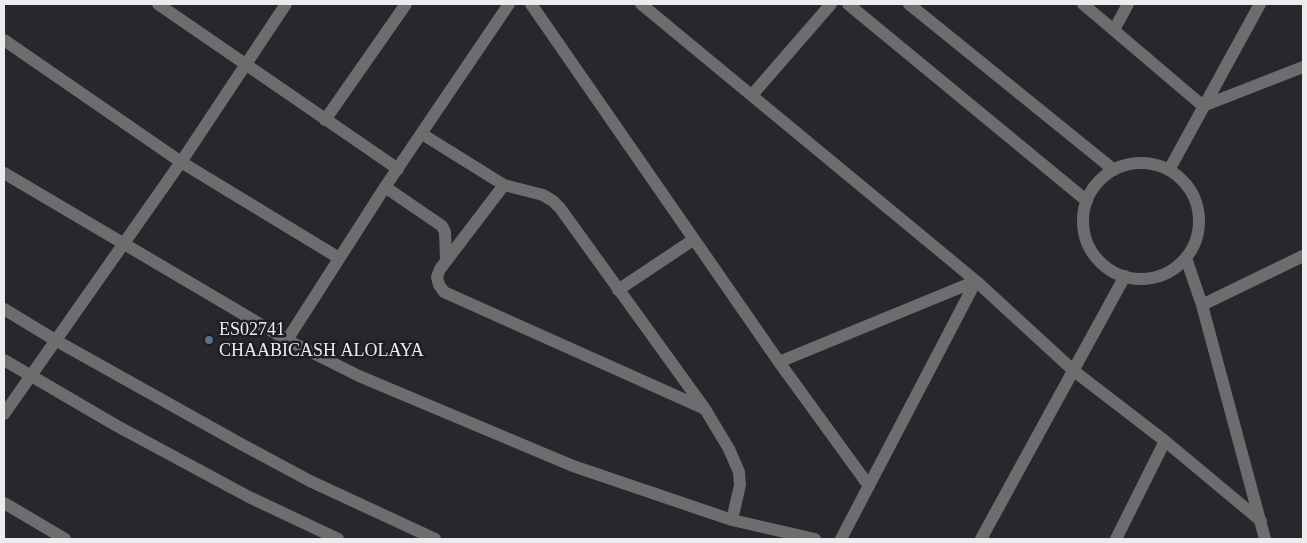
<!DOCTYPE html>
<html>
<head>
<meta charset="utf-8">
<style>
	body { margin:0 }
	#map { position:relative; width:1307px; height:543px; overflow:hidden; background:#28272b; font-family:Georgia,serif }
	canvas { display:block }
	.frame { position:absolute; inset:0; border:5px solid #ececee; pointer-events:none }
</style>
</head>
<body>
<div id="map">
<canvas width="1307" height="543"></canvas>
<div class="frame"></div>
</div>
<script>
const context = document.querySelector('canvas').getContext('2d');
context.lineJoin = 'round';
const toPath = rows => new Path2D(rows.map(r => 'M' + r).join(''));
function stroke(path, color, width, dash) { context.strokeStyle = color; context.lineWidth = width; context.lineCap = dash ? 'butt' : 'round'; context.setLineDash(dash || []); context.stroke(path); }
function label(font, color, halo, rows, align = 'center') {
  context.font = font + ' Georgia,serif'; context.lineWidth = 5; context.setLineDash([]); context.textBaseline = 'middle'; context.strokeStyle = halo; context.fillStyle = color; for (const [text, x, y, turn = 0] of rows) {
    context.save(); context.translate(x, y); context.rotate((+turn || 0) * Math.PI / 180); context.textAlign = isNaN(turn) ? turn : align; if (halo) context.strokeText(text, 0, 0); context.fillText(text, 0, 0); context.restore();
  }
}
const street = toPath([
	[158,4,398,169],
	[531,4,779,362,869,486],
	[641,4,976,281,1074,371,1165,441,1261,521],
	[848,4,1087,201],
	[909,4,1114,170],
	[1083,4,1203,106,1303,67],
	[1114,30,1128,4],
	[4,40,181,162,339,258],
	[752,95,831,4],
	[325,120,406,4],
	[422,134,504,185,543,195,553,201,560,208,705,409,729,449,739,472,740,485,732,520],
	'1083 221a58 58 0 1 1 116 0a58 58 0 1 1-116 0Z',
	[1169,170,1260,4],
	[4,173,287,340,359,376,573,466,732,520,815,539],
	[504,185,440,269,437,277,439,285,444,292,703,408],
	[385,187,442,226,445,232,446,259],
	[1186,258,1202,305,1265,539],
	[618,290,693,240],
	[1202,305,1303,256],
	[4,309,55,340,241,444,310,481,435,539],
	[287,340,385,187,509,4],
	[4,360,117,426,249,497,338,539],
	[779,362,976,281],
	[4,414,181,162,286,4],
	[4,503,65,539],
	[841,539,976,281],
	[981,539,1125,276],
	[1116,539,1165,441]
]);
const markers = [
	[209,340,5,"#5c6f8a"]
];
const poiNames = [
	["ES02741",219,330],
	["CHAABICASH ALOLAYA",219,351]
];
stroke(street, '#6c6d6f', 12);
for (const [x, y, r, color] of markers) { const dot = new Path2D(); dot.arc(x, y, r, 0, 2 * Math.PI); context.fillStyle = color; context.fill(dot); stroke(dot, '#1e1d21', 2); }
label('18px', '#ececee', '#1e1d21', poiNames, 'left');
</script>
</body>
</html>
